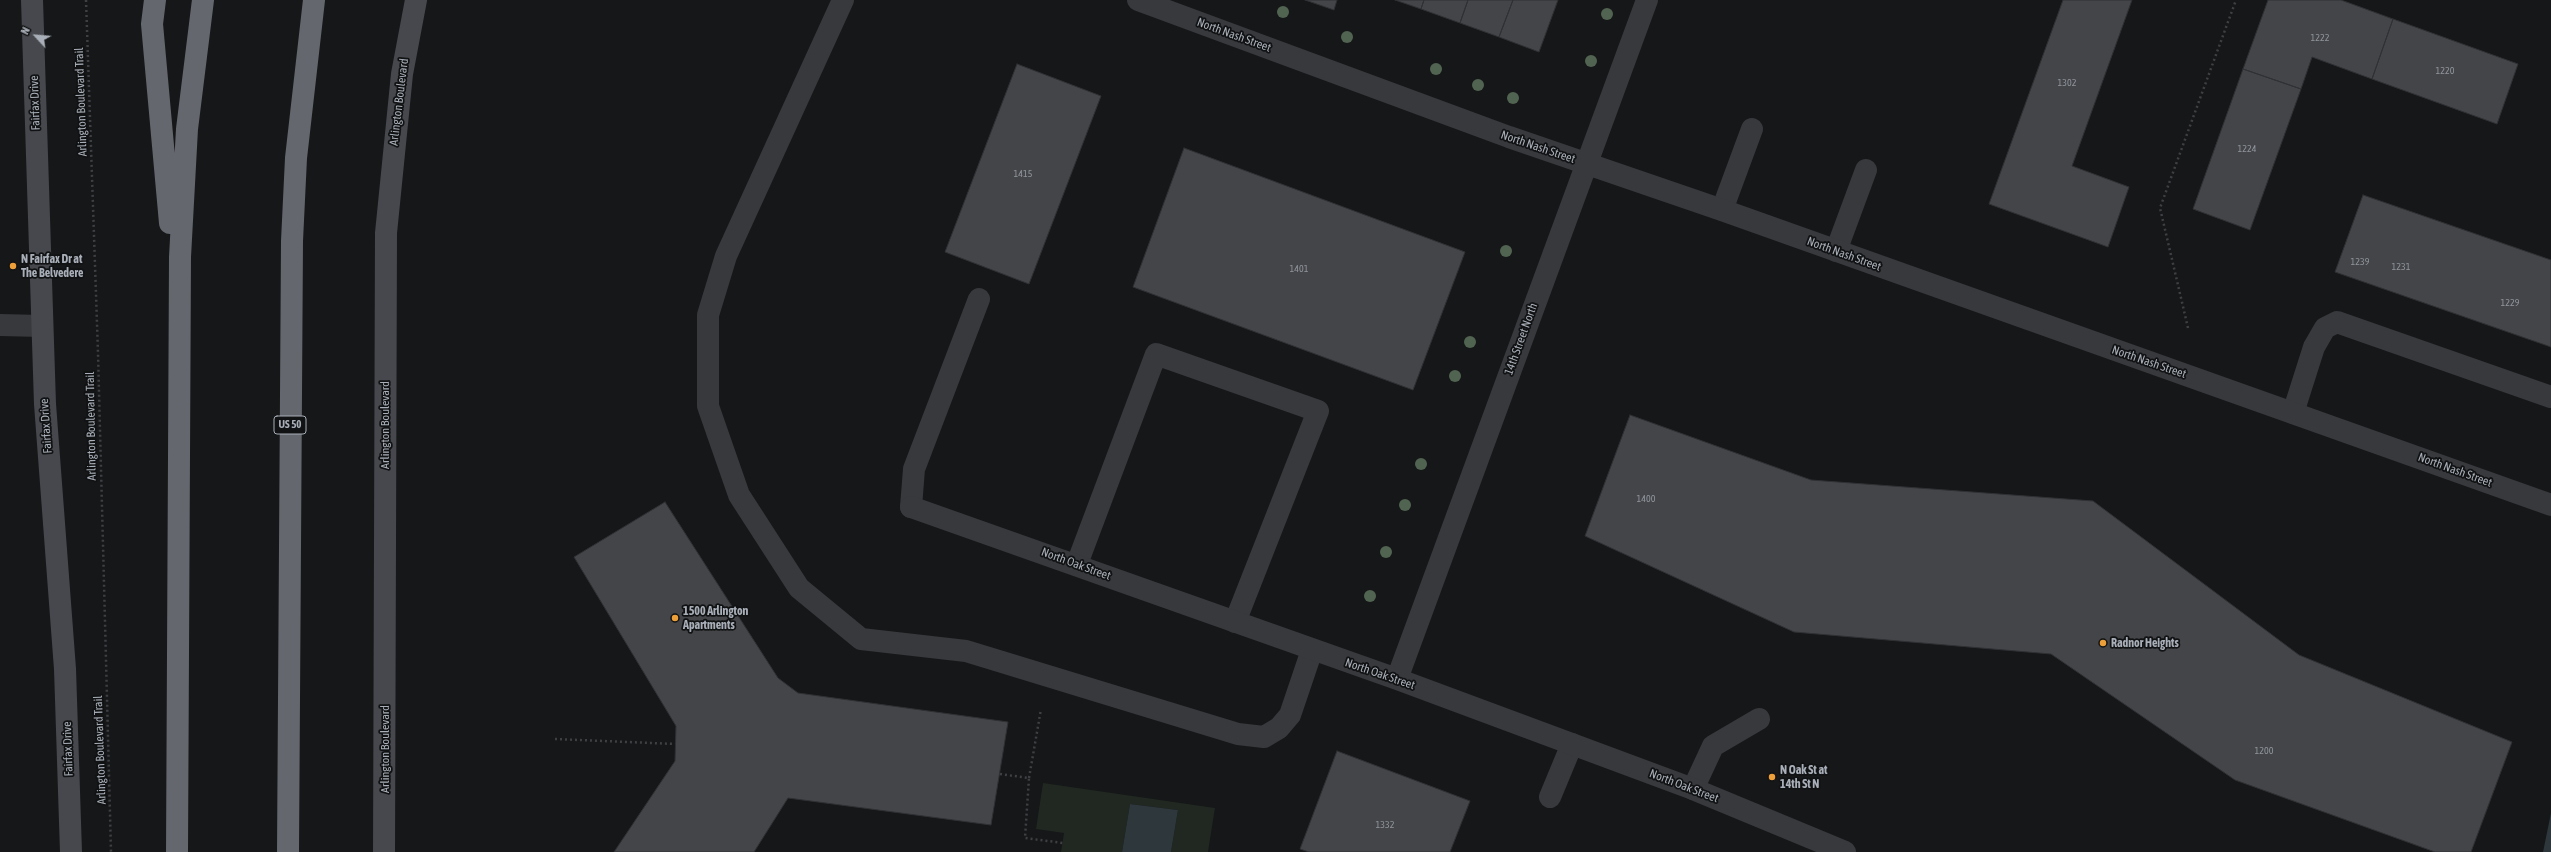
<!DOCTYPE html>
<html>
<head>
<meta charset="utf-8">
<style>
	body { margin:0 }
	#map { position:relative; width:2551px; height:852px; overflow:hidden; background:#161718; font-family:"Asap Condensed",sans-serif }
	canvas { display:block }
	.north { position:absolute; left:16px; top:16px; width:40px; height:40px; -webkit-text-stroke:3px #111213; paint-order:stroke; rotate:296deg; font-size:11px; font-weight:700; line-height:16px; text-align:center; color:#a9afb8 }
	.north::after { content:''; display:block; margin:auto; width:14px; height:18px; background:#a9afb8; clip-path:polygon(50% 0,100% 100%,50% 72%,0 100%) }
</style>
</head>
<body>
<div id="map">
<canvas width="2551" height="852"></canvas>
<div class="north">N</div>
</div>
<script>
const context = document.querySelector('canvas').getContext('2d');
context.lineJoin = 'round';
function paint(path, color) { context.fillStyle = color; context.fill(path, 'evenodd'); }
const toPath = rows => new Path2D(rows.map(r => 'M' + r).join(''));
function stroke(path, color, width, dash) { context.strokeStyle = color; context.lineWidth = width; context.lineCap = dash ? 'butt' : 'round'; context.setLineDash(dash || []); context.stroke(path); }
function label(font, color, halo, rows, align = 'center') {
  context.font = font + ' "Asap Condensed",sans-serif'; context.lineWidth = 3.5; context.setLineDash([]); context.textBaseline = 'middle'; context.strokeStyle = halo; context.fillStyle = color; for (const [text, x, y, turn = 0] of rows) {
    context.save(); context.translate(x, y); context.rotate((+turn || 0) * Math.PI / 180); context.textAlign = isNaN(turn) ? turn : align; if (halo) context.strokeText(text, 0, 0); context.fillText(text, 0, 0); context.restore();
  }
}
const green = toPath([
	[1043,783,1215,808,1208,852,1171,852,1178,810,1130,804,1122,852,1061,852,1064,833,1036,829]
]);
const water = toPath([
	[1130,804,1178,810,1171,852,1122,852],
	[2551,813,2551,852,2543,852]
]);
const building = toPath([
	[1305,0,1337,0,1334,10,1305,0],
	[1395,0,1424,0,1421,9,1395,0],
	[1424,0,1468,0,1460,23,1421,9,1424,0],
	[1468,0,1513,0,1499,37,1460,23,1468,0],
	[1513,0,1558,0,1539,52,1499,37,1513,0],
	[2063,0,2132,0,2072,166,2129,187,2108,247,1989,204,2063,0],
	[2268,0,2341,0,2393,19,2372,79,2312,57,2301,89,2243,69,2268,0],
	[2393,19,2518,64,2497,124,2372,79,2393,19],
	[1017,64,1101,96,1029,284,945,252,1017,64],
	[2243,69,2301,89,2250,230,2193,209,2243,69],
	[1184,148,1465,252,1413,390,1133,287,1184,148],
	[2363,195,2551,260,2551,347,2335,272,2363,195],
	[1630,415,1811,480,2093,501,2299,655,2512,742,2471,852,2435,852,2235,780,2051,654,1794,632,1585,536,1630,415],
	[665,502,778,678,798,693,1008,722,991,825,788,798,754,852,614,852,675,761,676,726,574,557,665,502],
	[1337,751,1470,801,1450,852,1309,852,1300,849,1337,751]
]);
const path = toPath([
	[86,0,98,353,111,852],
	[2188,328,2160,208,2236,0],
	[555,739,675,744],
	[1000,774,1029,778,1025,838,1063,843],
	[1029,778,1041,709]
]);
const lane = toPath([
	[843,0,726,256,708,315,708,406,739,495,799,588,861,639,966,651,1238,734,1264,737,1279,728,1290,715,1312,650],
	[1722,210,1752,129],
	[1836,251,1866,170],
	[0,325,41,326],
	[2293,413,2314,347,2325,328,2337,322,2551,397],
	[911,507,914,469,979,299],
	[1077,564,1156,354,1318,411,1235,622],
	[1693,789,1713,746,1759,719],
	[1550,797,1572,744]
]);
const street = toPath([
	[1138,0,1509,137,1722,210,2551,505],
	[911,507,1397,679,1693,789,1845,852],
	[1397,679,1647,0]
]);
const secondary = toPath([
	[32,0,45,404,65,669,71,852],
	[384,852,386,233,402,74,416,0]
]);
const highway = toPath([
	[155,0,152,24,170,223],
	[177,852,180,257,187,129,203,0],
	[288,852,292,241,296,158,314,0]
]);
const trees = [
	[1283,12],
	[1607,14],
	[1347,37],
	[1591,61],
	[1436,69],
	[1478,85],
	[1513,98],
	[1506,251],
	[1470,342],
	[1455,376],
	[1421,464],
	[1405,505],
	[1386,552],
	[1370,596]
];
const markers = [
	[13,266,4,"#ed9f39"],
	[675,618,4,"#ed9f39"],
	[2103,643,4,"#ed9f39"],
	[1772,777,4,"#ed9f39"]
];
const numberNames = [
	["1222",2320,38],
	["1220",2445,71],
	["1302",2067,83],
	["1224",2247,149],
	["1415",1023,174],
	["1239",2360,262],
	["1231",2401,267],
	["1401",1299,269],
	["1229",2510,303],
	["1400",1646,499],
	["1200",2264,751],
	["1332",1385,825]
];
const shields = [
	[290,425,32]
];
const shieldNames = [
	["US 50",290,425]
];
const streetNames = [
	["North Nash Street",1234,35,20],
	["Arlington Boulevard Trail",81,102,-92],
	["Arlington Boulevard",399,102,-83],
	["Fairfax Drive",35,103,-92],
	["North Nash Street",1538,147,19],
	["North Nash Street",1844,254,20],
	["14th Street North",1521,339,-70],
	["North Nash Street",2149,362,19],
	["Arlington Boulevard",385,425,-90],
	["Fairfax Drive",46,426,-94],
	["Arlington Boulevard Trail",91,426,-91],
	["North Nash Street",2455,470,20],
	["North Oak Street",1076,564,20],
	["North Oak Street",1380,674,19],
	["Fairfax Drive",68,749,-92],
	["Arlington Boulevard",385,749,-90],
	["Arlington Boulevard Trail",100,750,-92],
	["North Oak Street",1684,786,21]
];
const poiNames = [
	["N Fairfax Dr at",21,259],
	["The Belvedere",21,273],
	["1500 Arlington",683,611],
	["Apartments",683,625],
	["Radnor Heights",2111,643],
	["N Oak St at",1780,770],
	["14th St N",1780,784]
];
paint(green, '#202821');
paint(water, '#2d373c');
paint(building, '#434548');
stroke(building, '#303134', 1);
stroke(path, '#3e4044', 2.5, [2, 3]);
stroke(lane, '#37393d', 22);
stroke(street, '#37393d', 22);
stroke(secondary, '#46484d', 22);
stroke(highway, '#64676e', 22);
context.fillStyle = '#516351';
for (const [x, y] of trees) { context.beginPath(); context.arc(x, y, 6, 0, 2 * Math.PI); context.fill(); }
for (const [x, y, r, color] of markers) { const dot = new Path2D(); dot.arc(x, y, r, 0, 2 * Math.PI); context.fillStyle = color; context.fill(dot); stroke(dot, '#111213', 1.5); }
label('10px', '#90949c', null, numberNames);
for (const [x, y, w] of shields) { const box = new Path2D(); box.roundRect(x - w / 2, y - 9, w, 18, 3); context.fillStyle = '#111213'; context.fill(box); stroke(box, '#a9afb8', 1); }
label('bold 11px', '#a9afb8', null, shieldNames);
label('12px', '#a9afb8', '#111213', streetNames);
label('bold 12px', '#a9afb8', '#111213', poiNames, 'left');
</script>
</body>
</html>
